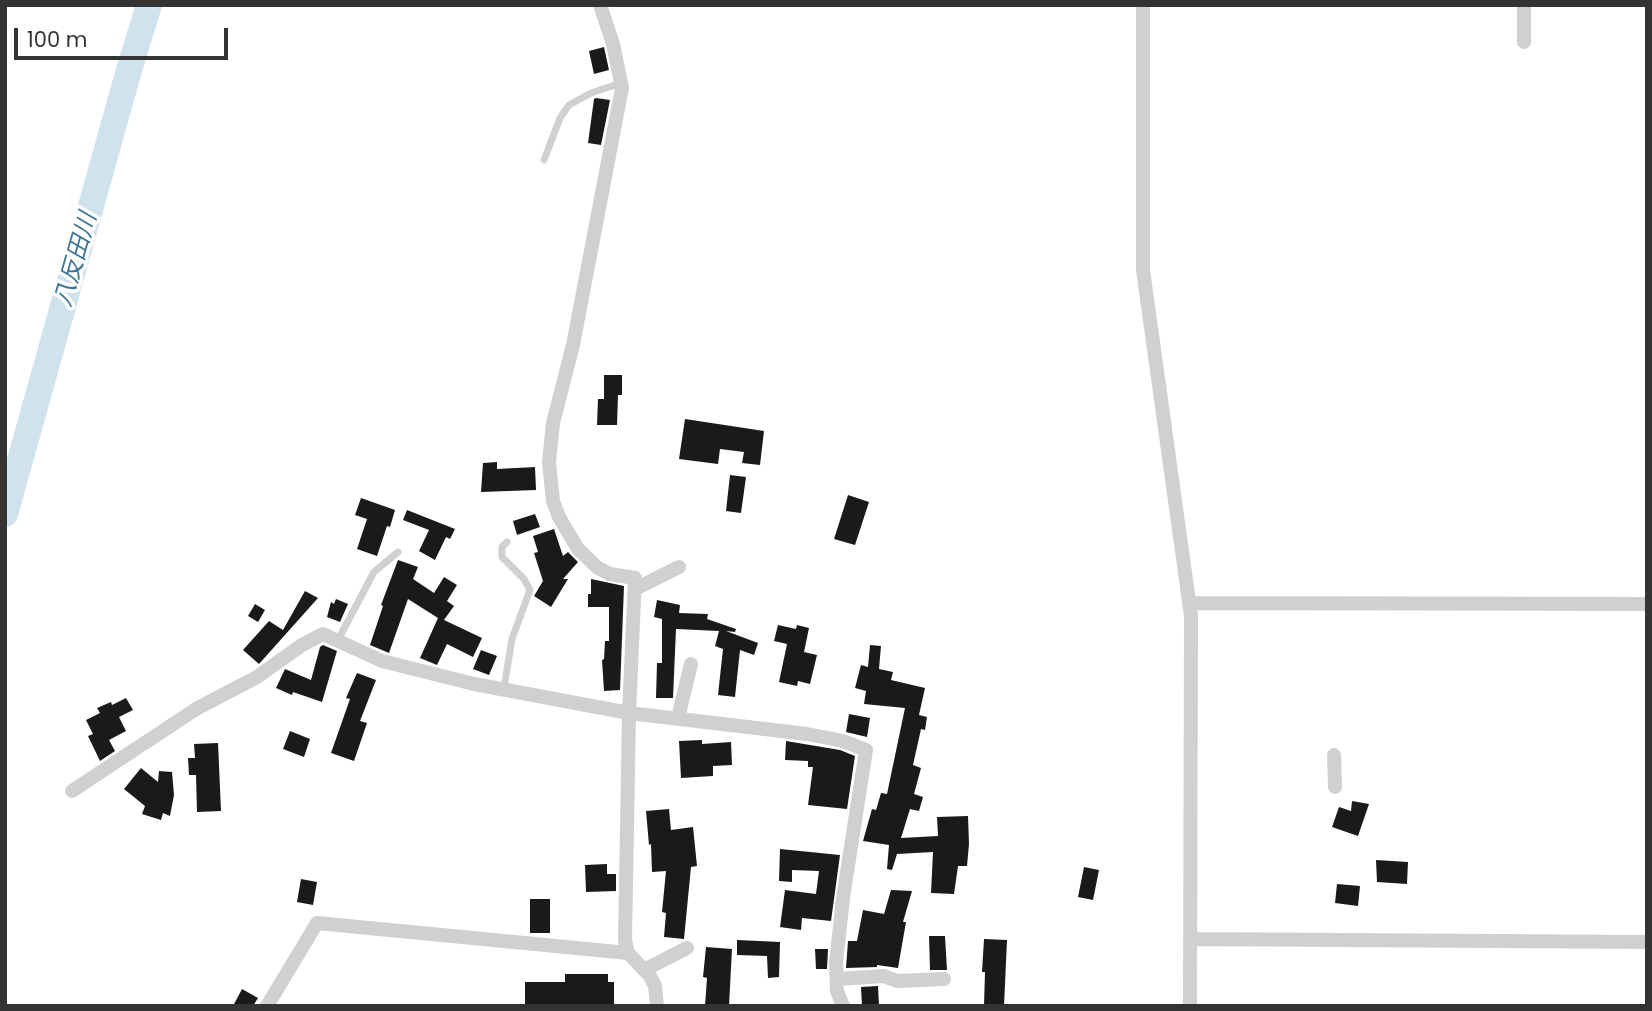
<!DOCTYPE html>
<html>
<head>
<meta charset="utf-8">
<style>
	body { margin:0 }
	#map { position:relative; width:1652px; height:1011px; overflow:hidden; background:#fff; font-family:Poppins,sans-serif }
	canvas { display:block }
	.frame { position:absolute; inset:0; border:7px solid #333; pointer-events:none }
	.scale { position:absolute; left:14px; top:28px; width:214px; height:32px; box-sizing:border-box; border:4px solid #333; border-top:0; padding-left:9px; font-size:21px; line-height:24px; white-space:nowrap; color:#333; -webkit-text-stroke:5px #fff; paint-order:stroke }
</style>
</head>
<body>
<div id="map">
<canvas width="1652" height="1011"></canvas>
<div class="frame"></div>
<div class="scale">100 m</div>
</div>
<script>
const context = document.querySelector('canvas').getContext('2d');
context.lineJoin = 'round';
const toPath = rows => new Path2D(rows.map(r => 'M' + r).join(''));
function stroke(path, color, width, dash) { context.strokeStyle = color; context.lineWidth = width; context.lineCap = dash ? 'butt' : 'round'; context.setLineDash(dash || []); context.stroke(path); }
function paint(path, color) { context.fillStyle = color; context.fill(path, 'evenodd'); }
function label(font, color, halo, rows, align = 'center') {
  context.font = font + ' Poppins,"Noto Sans JP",sans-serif'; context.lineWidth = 7; context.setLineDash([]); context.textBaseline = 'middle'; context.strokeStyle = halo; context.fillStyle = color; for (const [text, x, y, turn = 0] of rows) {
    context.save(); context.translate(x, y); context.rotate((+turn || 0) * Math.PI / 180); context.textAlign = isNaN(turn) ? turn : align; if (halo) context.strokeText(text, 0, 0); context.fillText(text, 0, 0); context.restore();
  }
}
const river = toPath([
	[5,514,129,70,149,5]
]);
const building = toPath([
	[604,47,609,70,594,74,589,51],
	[596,98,610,100,601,145,588,143,594,99],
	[604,375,622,375,622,395,618,395,617,425,597,425,598,399,604,399],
	[685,419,764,431,760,465,742,463,744,452,720,449,718,464,679,459],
	[497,462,497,469,535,467,536,490,481,492,483,463],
	[730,475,746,477,741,513,726,511],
	[848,495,869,502,855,545,834,539],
	[361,498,395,510,390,527,387,526,377,556,357,549,367,519,355,515],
	[407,510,455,529,450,539,446,537,435,560,419,551,429,530,403,520],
	[535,514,540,527,517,535,513,521],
	[554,529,563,556,568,552,578,562,563,579,568,579,551,607,534,596,543,581,534,553,538,552,533,536],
	[398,560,418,567,413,579,434,593,444,577,457,585,447,601,454,606,444,620,482,638,473,657,447,644,437,665,420,658,438,618,408,599,389,653,370,645,383,606,381,605],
	[591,579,624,586,620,690,604,691,602,660,604,659,605,641,609,641,609,607,588,607,588,594,591,594],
	[305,591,318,598,259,664,243,650,269,621,283,630],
	[336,599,348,604,340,622,327,617,331,602,334,604],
	[657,600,680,605,679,613,708,614,707,619,736,629,735,632,726,631,758,643,754,655,740,650,735,697,718,695,723,649,715,646,719,631,676,629,673,698,656,698,657,663,662,663,662,619,654,617],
	[255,604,265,610,258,622,248,616],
	[778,625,796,629,797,625,809,628,804,652,817,655,810,684,798,681,797,686,779,682,787,644,774,641],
	[323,645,337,651,322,702,293,692,292,695,276,688,285,669,311,680,320,647],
	[870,645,881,646,879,669,893,672,891,680,925,688,919,715,927,717,925,730,921,729,913,765,921,768,914,794,923,797,919,811,910,809,901,838,938,836,937,817,968,816,969,844,967,866,958,866,954,894,931,893,933,852,897,854,892,870,887,869,889,845,863,841,872,809,876,810,881,793,887,794,905,708,864,704,866,691,855,688,861,665,868,667],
	[481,650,497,656,489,675,473,669],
	[357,673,376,680,360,721,367,723,354,761,331,753,350,699,346,698],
	[126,698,133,710,119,717,126,731,109,740,115,751,100,761,88,736,93,734,86,720,100,713,97,708,111,702,112,705],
	[849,714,870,718,867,737,846,732],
	[290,731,310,739,304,757,283,749],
	[702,740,702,744,731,742,732,765,713,766,713,776,681,778,679,741],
	[786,741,840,750,855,756,847,809,808,805,813,767,808,767,808,761,785,760],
	[218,743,221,811,197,812,196,775,189,775,188,758,195,758,194,744],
	[141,768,158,782,159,771,172,772,174,795,170,816,163,813,161,820,142,814,145,806,124,789],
	[1352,801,1369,804,1358,836,1332,827,1339,807,1351,811],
	[669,809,671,830,693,827,697,866,691,867,684,939,664,937,666,913,662,912,666,871,652,872,651,844,649,845,646,811],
	[780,849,840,855,831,921,802,918,801,930,780,927,785,890,816,894,819,871,792,870,792,882,779,881],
	[1376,860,1408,862,1407,884,1377,882],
	[607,864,607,874,616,874,616,891,586,892,585,865],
	[1084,867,1099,870,1093,900,1078,897],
	[301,879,317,882,313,905,297,902],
	[1337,884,1360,886,1358,906,1335,903],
	[891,890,912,891,903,922,906,922,898,968,877,965,877,967,846,968,848,941,857,941,863,910,884,914],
	[530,899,550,899,550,933,530,933],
	[929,936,945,936,947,970,930,970],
	[984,939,1007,940,1004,1006,984,1006,985,972,982,972],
	[737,940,780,942,779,977,768,978,767,956,737,955],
	[706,947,732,949,729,1006,705,1006,707,978,703,977],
	[815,949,828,949,827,969,816,969],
	[565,974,608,974,608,982,614,982,614,1006,525,1006,525,982,565,982],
	[878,986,879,1006,862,1006,861,987],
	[242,989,258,998,253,1006,233,1006]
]);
const lane = toPath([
	[544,160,560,118,569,105,591,93,621,83],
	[338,640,374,572,398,552],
	[504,688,512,639,530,590,524,579,502,557,502,547,507,542]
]);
const street = toPath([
	[600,5,613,44,622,88,573,345,553,423,549,462,553,501,559,517,578,549,598,568,610,574,635,578,629,713,625,940,628,953,650,976,655,986,657,1006],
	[1143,5,1143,270,1191,616,1190,1006],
	[1524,42,1524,5],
	[635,589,679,567],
	[1190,603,1647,604],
	[678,718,691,664],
	[1334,755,1335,787],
	[72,791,196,709,257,677,302,645,323,634,382,661,474,684,629,713,807,734,843,741,866,750,843,898,836,963,837,991,843,1006],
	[1190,939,1647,942],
	[644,970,687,948],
	[837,979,884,976,897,981,944,979],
	[267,1006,317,923,628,953]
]);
const waterNames = [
	["八反田川",77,260,-74]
];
stroke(river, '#cfe2ee', 26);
paint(building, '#1a1a1a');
stroke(lane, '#d0d0d0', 7);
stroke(street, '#d0d0d0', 14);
label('italic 24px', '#3f7597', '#fff', waterNames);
</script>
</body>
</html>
